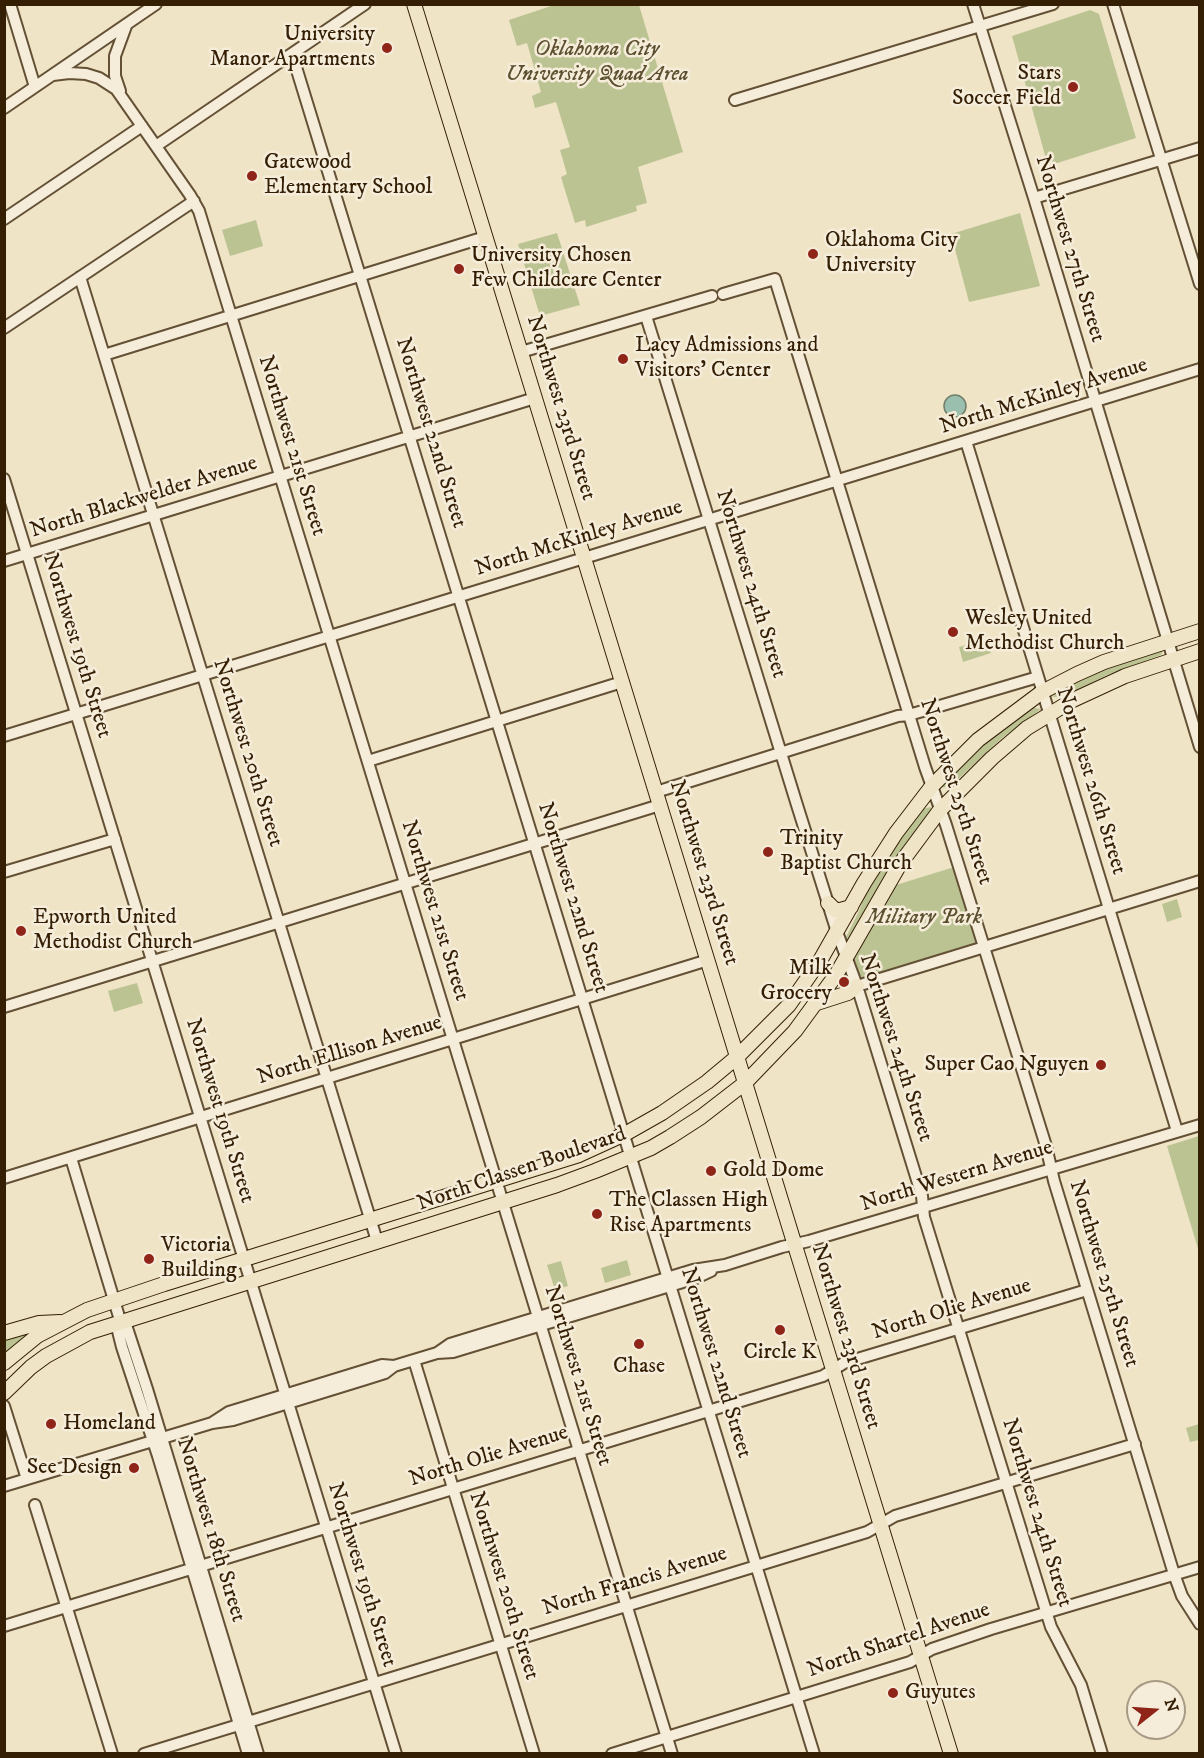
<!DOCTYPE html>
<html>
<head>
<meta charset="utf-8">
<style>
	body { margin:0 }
	#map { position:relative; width:1204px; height:1758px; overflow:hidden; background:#efe4c6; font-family:"IM FELL DW Pica",serif }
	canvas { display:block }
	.frame { position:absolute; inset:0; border:6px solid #341f05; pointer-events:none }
	.north { position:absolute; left:1126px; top:1680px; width:60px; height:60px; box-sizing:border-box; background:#f5edda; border:2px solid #a89b85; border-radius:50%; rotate:73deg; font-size:16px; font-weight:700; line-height:24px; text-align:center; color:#341f05 }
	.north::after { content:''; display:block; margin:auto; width:21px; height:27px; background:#8f2418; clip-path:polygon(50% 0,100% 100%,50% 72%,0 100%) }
</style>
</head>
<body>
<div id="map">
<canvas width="1204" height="1758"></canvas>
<div class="frame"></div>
<div class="north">N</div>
</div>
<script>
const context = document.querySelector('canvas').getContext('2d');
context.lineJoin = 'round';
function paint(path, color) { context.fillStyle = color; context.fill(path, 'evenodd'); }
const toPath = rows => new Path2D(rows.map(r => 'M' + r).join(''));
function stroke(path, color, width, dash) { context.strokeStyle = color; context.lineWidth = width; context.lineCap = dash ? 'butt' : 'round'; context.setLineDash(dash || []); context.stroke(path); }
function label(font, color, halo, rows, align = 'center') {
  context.font = font + ' "IM FELL DW Pica",serif'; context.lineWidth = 5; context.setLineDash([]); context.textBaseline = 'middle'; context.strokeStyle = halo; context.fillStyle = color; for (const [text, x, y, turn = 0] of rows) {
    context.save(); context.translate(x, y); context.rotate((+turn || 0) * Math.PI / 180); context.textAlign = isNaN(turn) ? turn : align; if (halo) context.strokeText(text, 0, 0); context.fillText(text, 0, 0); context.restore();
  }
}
const green = toPath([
	[557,4,639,5,683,152,638,167,647,203,636,206,637,211,586,227,585,220,575,223,561,177,567,174,560,150,570,147,556,102,535,108,532,96,541,92,527,43,517,46,509,20],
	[1090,10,1099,14,1136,138,1048,166,1012,36],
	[1020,213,1040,286,969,302,951,234],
	[256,220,263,246,230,256,222,230],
	[557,233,580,305,540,316,518,244],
	[980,641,981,646,988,645,991,653,963,662,959,647],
	[1164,649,1161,655,1107,675,1061,698,1049,696,1050,693,1098,669],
	[1030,707,1041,709,1002,738,951,786,941,788,940,786,966,758],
	[931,807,932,810,909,840,884,877,851,939,844,941,859,911,868,887,885,858,922,809],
	[951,868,954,869,977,941,975,944,863,978,860,976,854,958,894,884,896,885],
	[1177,899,1182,917,1167,922,1162,904],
	[137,983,143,1003,114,1012,108,991],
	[1199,1136,1200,1136,1199,1252,1167,1146],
	[627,1260,631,1275,605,1283,601,1268],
	[561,1261,568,1286,555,1290,547,1265],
	[37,1328,5,1357,5,1338],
	[1199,1424,1199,1440,1190,1442,1186,1428]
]);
const water = toPath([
	'944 406a11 11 0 1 1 22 0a11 11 0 1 1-22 0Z'
]);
const minor = toPath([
	[10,4,35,87],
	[973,4,1034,198,1200,747],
	[1113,4,1200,284],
	[292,54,814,1754],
	[53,75,69,73,86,74,99,78,116,89,190,195,199,211,672,1754],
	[120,91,115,76,115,56,126,26],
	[735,100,1053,4],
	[4,108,156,4],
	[156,146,365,4],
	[1034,198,1200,148],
	[4,219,142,126],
	[80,277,377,1241],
	[723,294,775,279,925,767,946,825,1046,1146,1054,1181,1174,1574,1182,1596,1200,1624],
	[646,316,797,805,837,932,857,986,922,1196,924,1217,1051,1627,1081,1685,1102,1754],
	[4,328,194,201],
	[521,352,712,296],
	[104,355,485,237],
	[966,441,1177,1131],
	[4,479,396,1754],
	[4,561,535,398],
	[4,736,1200,369],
	[368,761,622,682],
	[656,792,898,716,909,715,1038,677],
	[4,872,115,839],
	[857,986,1200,881],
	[4,1007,660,805],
	[71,1158,120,1320,127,1328,147,1389,258,1754],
	[4,1178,708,960],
	[120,1320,118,1331,122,1347,158,1456,248,1754],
	[437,1353,450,1344,693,1270,725,1265,782,1247,809,1241,1200,1125],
	[414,1360,534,1754],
	[4,1406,27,1479],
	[212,1423,229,1412,382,1365,394,1366,437,1353,453,1352,696,1278,711,1271],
	[4,1486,212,1423,233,1420,366,1379,385,1373,394,1366],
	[35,1505,112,1754],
	[4,1626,823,1376,844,1363,1087,1290],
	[144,1754,867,1532,895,1516,1135,1444],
	[612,1754,910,1662,932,1649,991,1629,1200,1567]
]);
const major = toPath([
	[414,4,951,1754],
	[828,903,835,910,840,910,851,907],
	[817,1003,848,993,857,986],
	[4,1333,39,1323,60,1322],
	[4,1363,37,1336,87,1310,164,1284,579,1155,625,1134,662,1113,707,1082,737,1057,789,1005,821,959,864,883,896,833,932,786,978,740,1042,692,1077,674,1104,662,1200,631],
	[4,1393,31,1367,46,1356,90,1332,557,1185,595,1171,651,1148,670,1137,701,1117,745,1083,795,1031,836,975,900,864,940,810,992,758,1027,728,1073,700,1125,676,1200,651]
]);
const markers = [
	[387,48,6,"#8f2418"],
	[1073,87,6,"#8f2418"],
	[252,176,6,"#8f2418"],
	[813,254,6,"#8f2418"],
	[459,269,6,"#8f2418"],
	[623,359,6,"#8f2418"],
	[953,632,6,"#8f2418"],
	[768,852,6,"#8f2418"],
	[21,931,6,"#8f2418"],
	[844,982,6,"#8f2418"],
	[1101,1065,6,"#8f2418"],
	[711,1171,6,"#8f2418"],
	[597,1214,6,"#8f2418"],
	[149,1259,6,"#8f2418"],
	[780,1330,6,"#8f2418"],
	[639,1344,6,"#8f2418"],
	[51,1424,6,"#8f2418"],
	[134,1468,6,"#8f2418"],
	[893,1693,6,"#8f2418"]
];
const poiNames = [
	["University",375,35,"right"],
	["Manor Apartments",375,60,"right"],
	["Stars",1061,74,"right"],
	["Soccer Field",1061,99,"right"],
	["Gatewood",264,163],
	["Elementary School",264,188],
	["Oklahoma City",825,241],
	["University",825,266],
	["University Chosen",471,256],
	["Few Childcare Center",471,281],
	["Lacy Admissions and",635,346],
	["Visitors' Center",635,371],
	["Wesley United",965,619],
	["Methodist Church",965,644],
	["Trinity",780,839],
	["Baptist Church",780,864],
	["Epworth United",33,918],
	["Methodist Church",33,943],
	["Milk",832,969,"right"],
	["Grocery",832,994,"right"],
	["Super Cao Nguyen",1089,1065,"right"],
	["Gold Dome",723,1171],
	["The Classen High",609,1201],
	["Rise Apartments",609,1226],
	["Victoria",161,1246],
	["Building",161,1271],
	["Circle K",780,1353,"center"],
	["Chase",639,1367,"center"],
	["Homeland",63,1424],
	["See Design",122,1468,"right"],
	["Guyutes",905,1693]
];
const parkNames = [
	["Oklahoma City",597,50],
	["University Quad Area",597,75],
	["Military Park",924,918]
];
const streetNames = [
	["Northwest 27th Street",1069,249,73],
	["North McKinley Avenue",1044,397,-17],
	["Northwest 23rd Street",560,408,73],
	["Northwest 22nd Street",430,433,73],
	["Northwest 21st Street",291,446,73],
	["North Blackwelder Avenue",144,498,-17],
	["North McKinley Avenue",579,539,-17],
	["Northwest 24th Street",750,584,73],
	["Northwest 19th Street",76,646,73],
	["Northwest 20th Street",247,753,73],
	["Northwest 26th Street",1090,781,73],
	["Northwest 25th Street",955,792,72],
	["Northwest 23rd Street",703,873,73],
	["Northwest 22nd Street",572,898,73],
	["Northwest 21st Street",434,911,73],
	["Northwest 24th Street",895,1048,72],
	["North Ellison Avenue",350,1051,-17],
	["Northwest 19th Street",219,1111,73],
	["North Classen Boulevard",522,1170,-19],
	["North Western Avenue",957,1177,-17],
	["Northwest 25th Street",1103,1274,73],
	["North Olie Avenue",952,1310,-17],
	["Northwest 23rd Street",845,1337,73],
	["Northwest 22nd Street",715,1363,73],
	["Northwest 21st Street",577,1376,73],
	["North Olie Avenue",489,1457,-17],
	["Northwest 24th Street",1036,1513,73],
	["Northwest 18th Street",210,1530,73],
	["Northwest 19th Street",361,1575,73],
	["North Francis Avenue",635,1582,-17],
	["Northwest 20th Street",503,1586,73],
	["North Shartel Avenue",899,1641,-19]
];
paint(green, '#bcc393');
paint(water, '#9bbfaf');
stroke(water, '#727f6b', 1.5);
stroke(minor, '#635035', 14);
stroke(major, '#341f05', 16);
stroke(minor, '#f5edda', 10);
stroke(major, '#efe4c6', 14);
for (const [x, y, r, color] of markers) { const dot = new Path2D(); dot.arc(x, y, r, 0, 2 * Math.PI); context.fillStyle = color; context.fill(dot); stroke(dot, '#f5edda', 2); }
label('22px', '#341f05', '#f5edda', poiNames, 'left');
label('italic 22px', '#5d5030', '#f5edda', parkNames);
label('22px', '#341f05', '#f5edda', streetNames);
</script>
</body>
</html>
